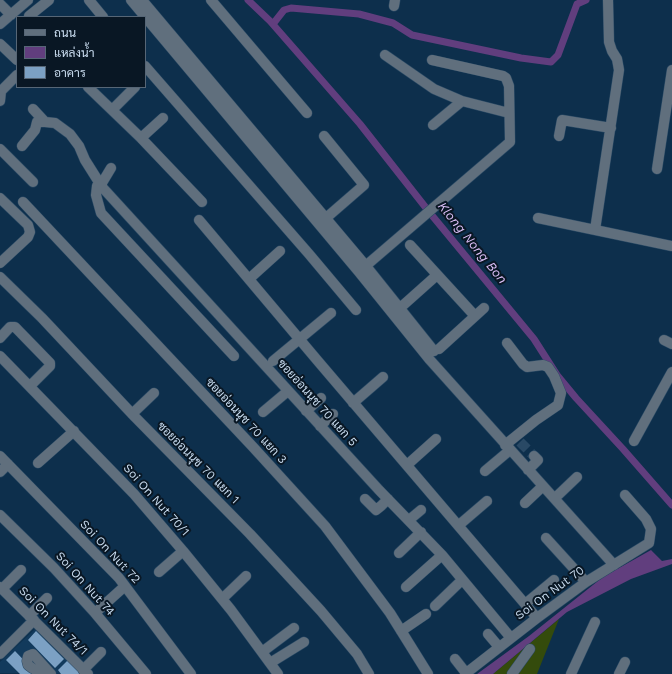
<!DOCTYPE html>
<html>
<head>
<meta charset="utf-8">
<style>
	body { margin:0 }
	#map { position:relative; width:672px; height:674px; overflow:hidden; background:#0d2f4c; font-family:"Work Sans",Sarabun,sans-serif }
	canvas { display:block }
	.legend { position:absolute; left:16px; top:16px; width:130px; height:72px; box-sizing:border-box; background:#091724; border:1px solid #566676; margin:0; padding:5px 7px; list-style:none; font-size:12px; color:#caddf0 }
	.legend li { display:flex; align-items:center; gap:8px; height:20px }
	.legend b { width:20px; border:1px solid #566676 }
</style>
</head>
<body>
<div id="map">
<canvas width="672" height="674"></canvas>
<ul class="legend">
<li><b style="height:5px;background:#606f7d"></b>ถนน</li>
<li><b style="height:11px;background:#613e7e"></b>แหล่งน้ำ</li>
<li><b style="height:11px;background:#7ca1c4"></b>อาคาร</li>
</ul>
</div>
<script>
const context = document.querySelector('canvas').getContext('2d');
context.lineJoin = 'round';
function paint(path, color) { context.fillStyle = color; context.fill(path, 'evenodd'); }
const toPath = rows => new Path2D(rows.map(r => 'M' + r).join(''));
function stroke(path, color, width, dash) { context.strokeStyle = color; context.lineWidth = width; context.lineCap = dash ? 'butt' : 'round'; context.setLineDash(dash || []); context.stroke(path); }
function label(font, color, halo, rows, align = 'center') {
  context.font = font + ' "Work Sans",Sarabun,sans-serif'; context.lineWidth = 4; context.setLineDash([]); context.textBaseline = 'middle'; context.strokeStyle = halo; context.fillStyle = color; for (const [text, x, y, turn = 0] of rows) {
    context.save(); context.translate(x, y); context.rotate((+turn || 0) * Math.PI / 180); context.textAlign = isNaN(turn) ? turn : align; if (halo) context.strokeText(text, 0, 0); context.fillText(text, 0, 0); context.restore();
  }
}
const built = toPath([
	[36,628,81,674,0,673,0,662]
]);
const green = toPath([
	[559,619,537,674,493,674]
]);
const water = toPath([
	[651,550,662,561,672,559,672,564,631,579,567,612,493,674,477,674,529,636,603,577]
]);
const canal = toPath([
	[248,0,270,21,360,124,430,213,534,339,557,375,576,398,623,449,672,505],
	[273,24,284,10,291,8,359,14,393,23,412,35,521,58,551,62,558,55,577,4,586,0]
]);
const building = toPath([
	[36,631,64,659,55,668,28,640],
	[15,651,37,674,20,674,6,660],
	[68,660,81,674,61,674,58,670]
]);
const minorTunnel = toPath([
	[520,442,534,456]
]);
const minor = toPath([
	[89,0,103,17],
	[131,0,359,272,430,360,614,565],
	[142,0,366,266,434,351],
	[211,0,307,113],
	[0,4,11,15],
	[394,6,395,0],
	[30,17,29,16,49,0],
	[0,24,28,0],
	[0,44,17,60],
	[385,55,434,89,462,101],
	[145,66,309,254,356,310],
	[88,87,141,138,202,202],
	[0,101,1,91,17,75],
	[33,109,45,122,55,123,70,134,79,146,85,160,102,187,379,490,442,555,511,638],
	[112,110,135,87],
	[433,125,462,101,509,113],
	[324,136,364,185,326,218],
	[559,136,562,120,611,128],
	[141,138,163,118],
	[22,146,35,130,37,122,45,122],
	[0,149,33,182],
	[657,169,672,70],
	[102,187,97,186,96,195,101,213,234,356],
	[102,187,102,183,111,168],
	[0,198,28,225,30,232,28,237,0,263],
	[23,202,253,447,325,526,390,613,428,674],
	[538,218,672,246],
	[199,220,317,360,537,618],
	[595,230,619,70,617,59,612,51,609,42,608,0],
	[410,245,475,316],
	[362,269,510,142,509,86,506,78,503,76,432,60],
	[0,277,42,318,135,417,250,534,321,611,357,654,369,674],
	[249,279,280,251],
	[400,308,437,275],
	[0,338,10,327,15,327,50,363,50,366,30,386],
	[664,340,672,344],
	[439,349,484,308],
	[0,356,134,494,183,551,231,610,278,674],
	[273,361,331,313],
	[353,403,383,377],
	[306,411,321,398],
	[263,412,288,391],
	[132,414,154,393],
	[320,426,333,414],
	[634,441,672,372],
	[505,445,536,420,558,405,561,393,554,376,548,367,543,365,527,367,523,364,507,343],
	[0,456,119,578,191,674],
	[38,463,74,431],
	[407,465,436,439],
	[528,470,538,460,534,456],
	[485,471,510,450],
	[0,472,8,464],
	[555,498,577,477],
	[365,499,376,510,381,506,388,499],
	[525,503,543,486],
	[0,515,54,568,95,613,146,674],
	[409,520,421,510],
	[459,525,487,501],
	[546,538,586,582],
	[399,553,421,532],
	[159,572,183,551],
	[0,587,88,674],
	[406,587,442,555],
	[2,589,21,570],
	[222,599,246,576],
	[525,604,554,580],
	[435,606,462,580],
	[95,613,125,586],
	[29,616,47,598],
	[401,631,426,614],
	[488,634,499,647],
	[262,652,294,628],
	[0,654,34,620],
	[455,659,466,673],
	[270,663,304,642],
	[83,670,101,652],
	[51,674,37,671,32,668,28,665,27,661,28,656,33,654,51,674],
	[465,674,537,618,586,582,649,543,651,529,646,519,625,495],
	[512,674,530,649],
	[571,674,595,622],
	[619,674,625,662]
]);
const streetNames = [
	["ซอยอ่อนนุช 70 แยก 5",317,403,48],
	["ซอยอ่อนนุช 70 แยก 3",246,421,47],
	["ซอยอ่อนนุช 70 แยก 1",198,463,45],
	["Soi On Nut 70/1",156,500,48],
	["Soi On Nut 72",110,552,47],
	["Soi On Nut 74",85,584,48],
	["Soi On Nut 70",550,593,-36],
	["Soi On Nut 74/1",53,621,45]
];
const waterNames = [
	["Klong Nong Bon",472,243,51]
];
paint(built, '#123a5c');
paint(green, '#344b0c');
paint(water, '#613e7e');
stroke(canal, '#613e7e', 7);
paint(building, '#7ca1c4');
stroke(minorTunnel, '#294965', 10, [10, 5]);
stroke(minor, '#2b4b66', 11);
stroke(minor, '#606f7d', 10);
label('12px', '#caddf0', '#091724', streetNames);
label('italic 13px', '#dec1f9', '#091724', waterNames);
</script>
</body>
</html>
